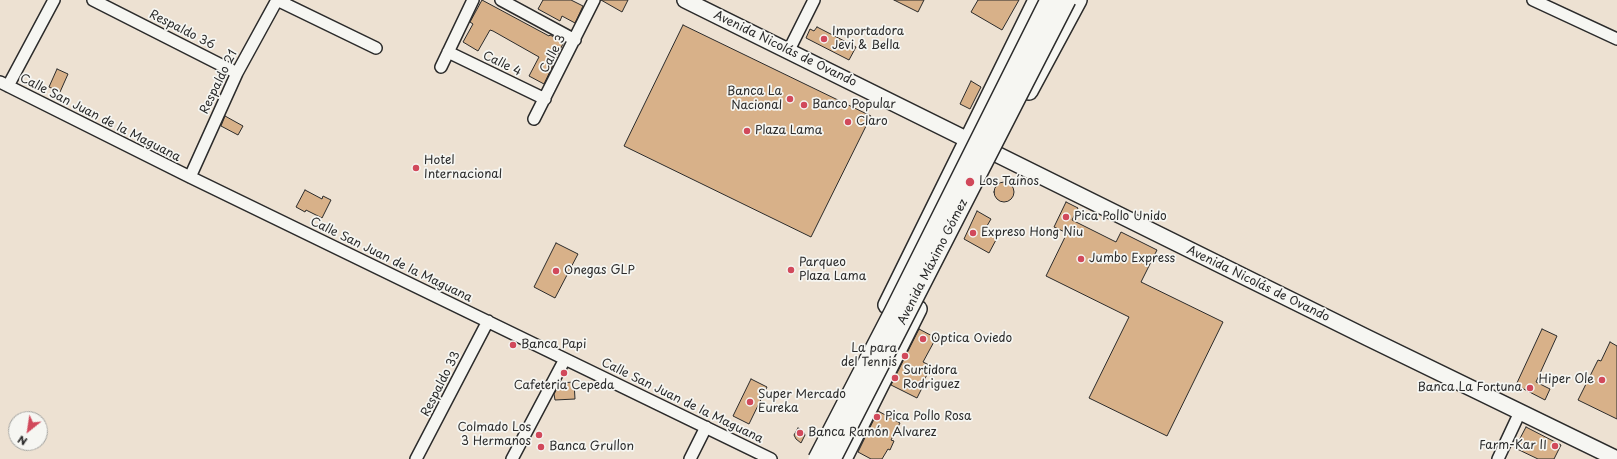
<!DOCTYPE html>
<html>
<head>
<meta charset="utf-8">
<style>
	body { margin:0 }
	#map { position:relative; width:1617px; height:459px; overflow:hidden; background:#ede1d2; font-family:"Playpen Sans",sans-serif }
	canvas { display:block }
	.north { position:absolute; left:8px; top:411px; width:40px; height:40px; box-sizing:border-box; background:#f6f6f2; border:1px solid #a5a5a2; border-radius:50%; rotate:210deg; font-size:11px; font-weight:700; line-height:16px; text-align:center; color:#2b2b2b }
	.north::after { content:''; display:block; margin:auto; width:14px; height:18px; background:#d1495b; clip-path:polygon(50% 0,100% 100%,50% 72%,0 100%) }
</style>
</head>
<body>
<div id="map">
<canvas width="1617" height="459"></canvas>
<div class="north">N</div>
</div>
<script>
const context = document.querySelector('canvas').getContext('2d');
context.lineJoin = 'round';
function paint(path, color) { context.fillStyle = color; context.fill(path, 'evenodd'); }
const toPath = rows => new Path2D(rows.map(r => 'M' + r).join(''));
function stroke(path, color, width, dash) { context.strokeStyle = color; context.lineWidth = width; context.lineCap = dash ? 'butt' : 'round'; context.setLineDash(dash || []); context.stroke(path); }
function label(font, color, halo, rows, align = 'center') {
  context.font = font + ' "Playpen Sans",sans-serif'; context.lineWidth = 3.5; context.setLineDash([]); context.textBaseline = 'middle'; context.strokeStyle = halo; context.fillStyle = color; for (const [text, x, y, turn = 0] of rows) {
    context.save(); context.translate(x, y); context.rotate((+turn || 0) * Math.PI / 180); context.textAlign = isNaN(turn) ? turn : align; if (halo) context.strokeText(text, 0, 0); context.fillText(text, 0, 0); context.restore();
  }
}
const building = toPath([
	[482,0,549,36,550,35,564,42,552,65,553,65,544,84,529,76,539,57,493,31,490,30,478,51,463,42,473,24,470,22,482,0],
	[543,0,571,0,583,6,575,23,562,16,560,21,538,9,543,0],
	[601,0,628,0,622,12,601,0],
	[894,0,924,0,918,12,894,0],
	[978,0,1019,0,1002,30,971,12,978,0],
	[683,25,871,116,811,237,624,146,683,25],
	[817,27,856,47,849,60,806,38,810,29,814,31,817,27],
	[57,69,68,74,60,92,49,87,57,69],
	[971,81,981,87,970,109,960,104,971,81],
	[225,116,243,126,238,135,221,126,225,116],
	'994 192a10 10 0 1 1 20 0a10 10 0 1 1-20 0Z',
	[305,190,322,199,323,196,331,200,322,218,306,210,305,212,296,207,305,190],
	[1066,202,1078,208,1072,220,1116,242,1121,232,1157,250,1141,282,1223,322,1167,436,1089,398,1129,317,1046,276,1067,233,1054,227,1066,202],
	[977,211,991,219,984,231,997,238,989,253,964,239,977,211],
	[556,243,578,254,555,298,534,287,556,243],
	[919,329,936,338,923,362,931,366,922,385,923,386,917,398,891,385,919,329],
	[1542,329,1557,336,1536,382,1550,389,1545,400,1516,385,1542,329],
	[1610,342,1617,346,1617,419,1578,400,1598,360,1601,361,1610,342],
	[751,379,767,387,749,424,733,416,751,379],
	[574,382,575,399,555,400,554,394,560,383,574,382],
	[878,411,900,423,891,440,894,441,890,450,888,449,882,459,871,459,858,452,878,411],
	[1526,427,1561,445,1554,459,1538,459,1515,448,1526,427],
	[798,428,803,431,805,435,801,443,796,439,794,435,798,428]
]);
const street = toPath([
	[93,0,237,73],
	[277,0,376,48],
	[501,0,575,40],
	[1533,0,1617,39],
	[789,50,814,0],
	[448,52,545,99],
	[441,67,473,0],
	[0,82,190,177,771,459],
	[8,86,54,0],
	[534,119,594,0],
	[190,177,237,73,277,0],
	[416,459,488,321],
	[512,459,565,359],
	[690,459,706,427],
	[1498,459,1520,412]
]);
const secondary = toPath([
	[685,0,1368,338,1617,459]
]);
const primary = toPath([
	[1029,91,1078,0],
	[887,305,1037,0],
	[843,459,918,309]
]);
const primaryBridge = toPath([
	[817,459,893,312,1049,0],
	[832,459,1067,0]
]);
const markers = [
	[824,39,4,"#d1495b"],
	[790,99,4,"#d1495b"],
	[804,105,4,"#d1495b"],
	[848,122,4,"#d1495b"],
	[747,131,4,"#d1495b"],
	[416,168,4,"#d1495b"],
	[970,182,5,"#d1495b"],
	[1066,217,4,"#d1495b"],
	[973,233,4,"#d1495b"],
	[1081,259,4,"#d1495b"],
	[791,270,4,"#d1495b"],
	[556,271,4,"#d1495b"],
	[923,339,4,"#d1495b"],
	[513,345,4,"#d1495b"],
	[905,356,4,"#d1495b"],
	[564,373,4,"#d1495b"],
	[895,378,4,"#d1495b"],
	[1602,380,4,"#d1495b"],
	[1530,388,4,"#d1495b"],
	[750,402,4,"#d1495b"],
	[877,417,4,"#d1495b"],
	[800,433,4,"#d1495b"],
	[539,435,4,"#d1495b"],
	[1555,446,4,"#d1495b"],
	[541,447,4,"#d1495b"]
];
const streetNames = [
	["Respaldo 36",182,30,27],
	["Avenida Nicolás de Ovando",785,49,26],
	["Calle 3",553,54,-63],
	["Calle 4",502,64,26],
	["Respaldo 21",219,82,-64],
	["Calle San Juan de la Maguana",100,118,27],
	["Calle San Juan de la Maguana",391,260,26],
	["Avenida Máximo Gómez",933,262,-63],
	["Avenida Nicolás de Ovando",1258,284,26],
	["Respaldo 33",441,384,-63],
	["Calle San Juan de la Maguana",682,401,26]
];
const poiNames = [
	["Importadora",832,32],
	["Jevi & Bella",832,46],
	["Banca La",782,92,"right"],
	["Nacional",782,106,"right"],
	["Banco Popular",812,105],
	["Claro",856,122],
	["Plaza Lama",755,131],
	["Hotel",424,161],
	["Internacional",424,175],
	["Los Taínos",979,182],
	["Pica Pollo Unido",1074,217],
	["Expreso Hong Niu",981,233],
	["Jumbo Express",1089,259],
	["Parqueo",799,263],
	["Plaza Lama",799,277],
	["Onegas GLP",564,271],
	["Optica Oviedo",931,339],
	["Banca Papi",521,345],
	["La para",897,349,"right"],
	["del Tennis",897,363,"right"],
	["Surtidora",903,371],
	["Rodriguez",903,385],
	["Hiper Ole",1594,380,"right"],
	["Cafeteria Cepeda",564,386,"center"],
	["Banca La Fortuna",1522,388,"right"],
	["Super Mercado",758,395],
	["Eureka",758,409],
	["Pica Pollo Rosa",885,417],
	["Colmado Los",531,428,"right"],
	["3 Hermanos",531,442,"right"],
	["Banca Ramón Alvarez",808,433],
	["Farm-Kar II",1547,446,"right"],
	["Banca Grullon",549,447]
];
paint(building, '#d8b189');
stroke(building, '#2b2b2b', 1);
stroke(street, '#2b2b2b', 14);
stroke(secondary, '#2b2b2b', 18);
stroke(primary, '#2b2b2b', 20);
stroke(street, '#f6f6f2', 11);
stroke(secondary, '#f6f6f2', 15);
stroke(primary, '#f6f6f2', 17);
stroke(primaryBridge, '#2b2b2b', 20, []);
stroke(primaryBridge, '#f6f6f2', 17);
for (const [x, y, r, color] of markers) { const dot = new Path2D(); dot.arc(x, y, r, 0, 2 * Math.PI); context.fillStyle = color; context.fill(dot); stroke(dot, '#f6f6f2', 1.5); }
label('12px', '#2b2b2b', '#f6f6f2', streetNames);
label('12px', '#2b2b2b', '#f6f6f2', poiNames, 'left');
</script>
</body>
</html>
